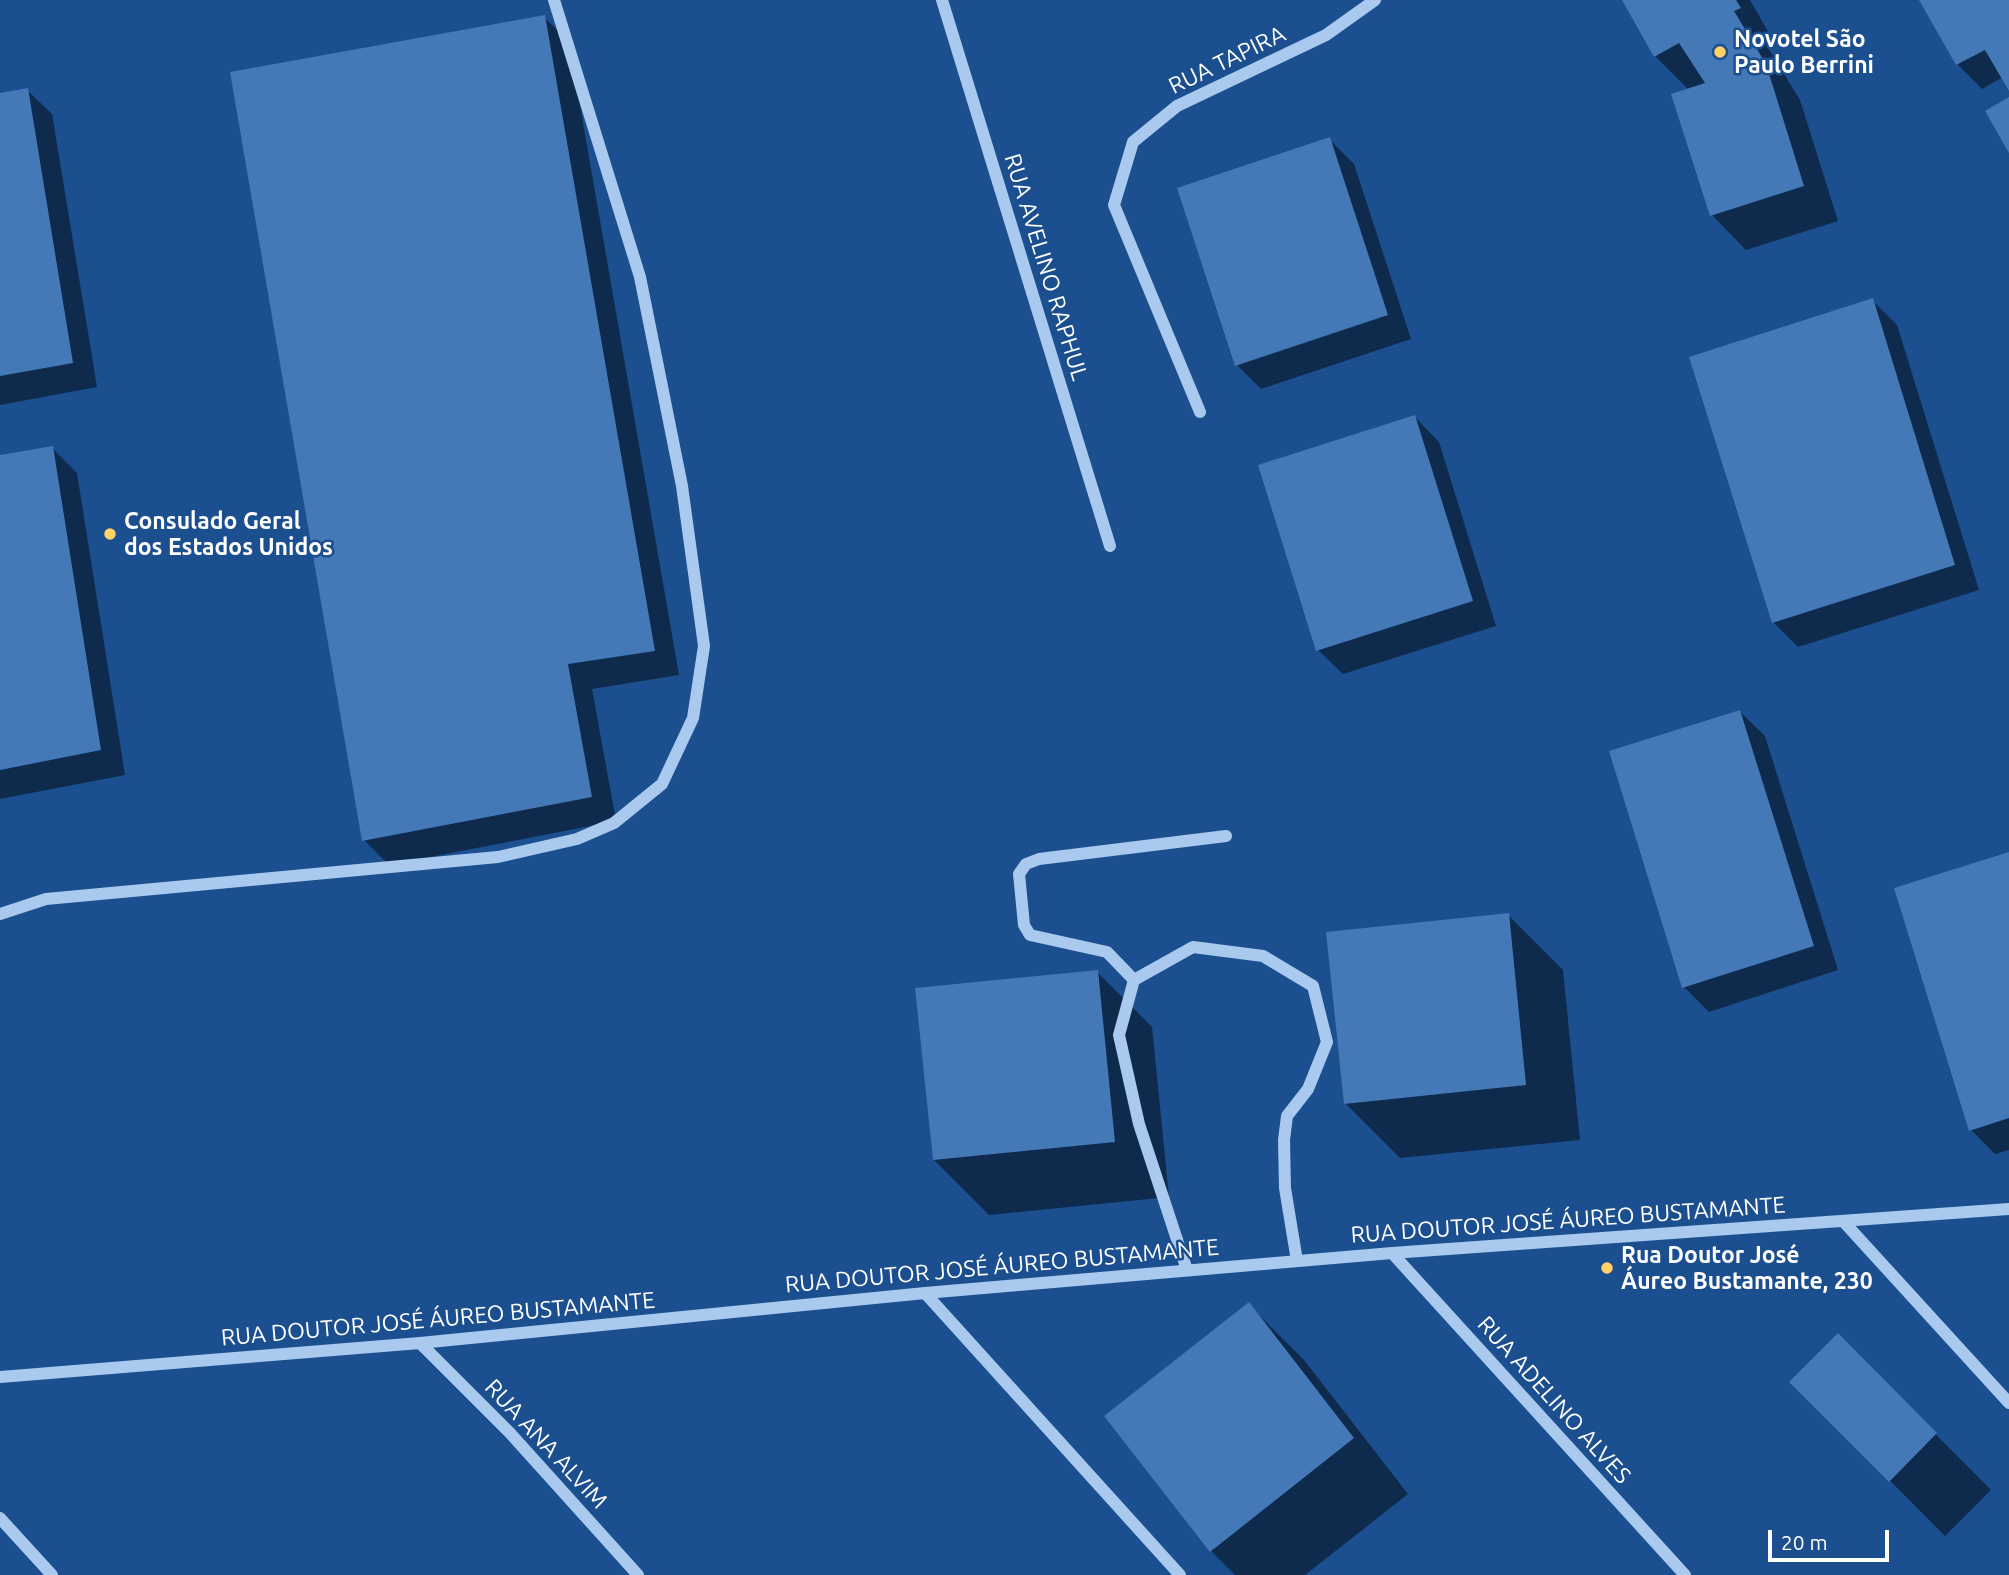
<!DOCTYPE html>
<html>
<head>
<meta charset="utf-8">
<style>
	body { margin:0 }
	#map { position:relative; width:2009px; height:1575px; overflow:hidden; background:#1b4f8f; font-family:Ubuntu,sans-serif }
	canvas { display:block }
	.scale { position:absolute; left:1768px; top:1530px; width:121px; height:32px; box-sizing:border-box; border:4px solid #fff; border-top:0; padding-left:9px; font-size:21px; line-height:24px; white-space:nowrap; color:#fff; -webkit-text-stroke:5px #1b4f8f; paint-order:stroke }
</style>
</head>
<body>
<div id="map">
<canvas width="2009" height="1575"></canvas>
<div class="scale">20 m</div>
</div>
<script>
const context = document.querySelector('canvas').getContext('2d');
context.lineJoin = 'round';
function paint(path, color) { context.fillStyle = color; context.fill(path, 'evenodd'); }
const toPath = rows => new Path2D(rows.map(r => 'M' + r).join(''));
function stroke(path, color, width, dash) { context.strokeStyle = color; context.lineWidth = width; context.lineCap = dash ? 'butt' : 'round'; context.setLineDash(dash || []); context.stroke(path); }
function label(font, color, halo, rows, align = 'center') {
  context.font = font + ' Ubuntu,sans-serif'; context.lineWidth = 5; context.setLineDash([]); context.textBaseline = 'middle'; context.strokeStyle = halo; context.fillStyle = color; for (const [text, x, y, turn = 0] of rows) {
    context.save(); context.translate(x, y); context.rotate((+turn || 0) * Math.PI / 180); context.textAlign = isNaN(turn) ? turn : align; if (halo) context.strokeText(text, 0, 0); context.fillText(text, 0, 0); context.restore();
  }
}
const shadow = toPath([
	[1624,0,1750,0,1774,42,1767,46,1800,100,1838,221,1746,250,1712,215,1689,90,1655,56],
	[1921,0,2009,0,2009,88,2003,77,1982,89,1957,64],
	[544,17,569,42,679,675,592,689,616,821,389,865,364,840],
	[27,90,52,114,97,387,0,405,0,95],
	[1329,139,1354,164,1411,339,1261,389,1237,365],
	[1872,300,1897,325,1979,590,1798,647,1773,622],
	[1415,417,1439,442,1496,626,1343,674,1318,650],
	[52,448,77,473,125,775,0,799,0,457],
	[1740,712,1765,736,1838,970,1709,1012,1684,987],
	[2009,854,2009,1150,1995,1154,1971,1130],
	[1508,915,1563,970,1580,1140,1400,1158,1345,1103],
	[1097,972,1152,1027,1169,1197,989,1215,934,1160],
	[1249,1305,1304,1360,1408,1494,1305,1575,1235,1575,1211,1551],
	[1838,1336,1991,1490,1945,1536,1792,1382]
]);
const building = toPath([
	[1622,0,1736,0,1741,8,1734,11,1766,64,1804,186,1710,216,1671,94,1705,83,1679,43,1654,57],
	[1919,0,2009,0,2009,91,1985,50,1956,65],
	[545,15,655,651,568,664,592,797,362,841,230,72],
	[28,88,73,363,0,376,0,93],
	[2009,97,2009,153,1985,111],
	[1330,137,1388,315,1235,366,1177,188],
	[1873,298,1955,565,1772,623,1689,357],
	[1415,415,1473,601,1316,651,1258,465],
	[53,446,101,750,0,770,0,455],
	[1740,710,1814,946,1682,988,1609,751],
	[2009,852,2009,1118,1969,1131,1894,888],
	[1509,913,1526,1085,1344,1104,1326,932],
	[1098,970,1115,1142,933,1160,915,988],
	[1249,1302,1354,1438,1210,1552,1104,1416],
	[1838,1333,1937,1433,1889,1482,1789,1382]
]);
const minor = toPath([
	[942,0,1110,546],
	[1200,412,1114,205,1133,142,1177,106,1326,35,1375,0],
	[0,914,46,899,498,857,577,839,614,823,662,784,693,718,704,646,682,486,640,277,554,0],
	[1134,980,1107,952,1030,935,1024,925,1019,874,1026,864,1039,859,1226,836],
	[1843,1221,2009,1403],
	[1392,1253,1685,1575],
	[1187,1270,1139,1124,1119,1035,1134,980,1193,947,1263,956,1313,986,1327,1042,1308,1089,1287,1116,1284,1140,1285,1188,1297,1261],
	[925,1293,1180,1575],
	[420,1343,510,1433,638,1575],
	[0,1377,420,1343,925,1293,1392,1253,2009,1209],
	[0,1518,52,1575]
]);
const markers = [
	[1720,52,7,"#ffd166"],
	[110,534,7,"#ffd166"],
	[1607,1268,7,"#ffd166"]
];
const poiNames = [
	["Novotel São",1734,39],
	["Paulo Berrini",1734,65],
	["Consulado Geral",124,521],
	["dos Estados Unidos",124,547],
	["Rua Doutor José",1621,1255],
	["Áureo Bustamante, 230",1621,1281]
];
const streetNames = [
	["RUA TAPIRA",1227,60,-26],
	["RUA AVELINO RAPHUL",1046,267,73],
	["RUA DOUTOR JOSÉ ÁUREO BUSTAMANTE",1568,1220,-4],
	["RUA DOUTOR JOSÉ ÁUREO BUSTAMANTE",1002,1266,-5],
	["RUA DOUTOR JOSÉ ÁUREO BUSTAMANTE",438,1319,-5],
	["RUA ADELINO ALVES",1554,1400,48],
	["RUA ANA ALVIM",546,1444,47]
];
paint(shadow, '#0007');
paint(building, '#4478b7');
stroke(minor, '#a9c9ee', 12);
for (const [x, y, r, color] of markers) { const dot = new Path2D(); dot.arc(x, y, r, 0, 2 * Math.PI); context.fillStyle = color; context.fill(dot); stroke(dot, '#1b4f8f', 2.5); }
label('bold 23px', '#fff', '#1b4f8f', poiNames, 'left');
label('23px', '#fff', '#1b4f8f', streetNames);
</script>
</body>
</html>
